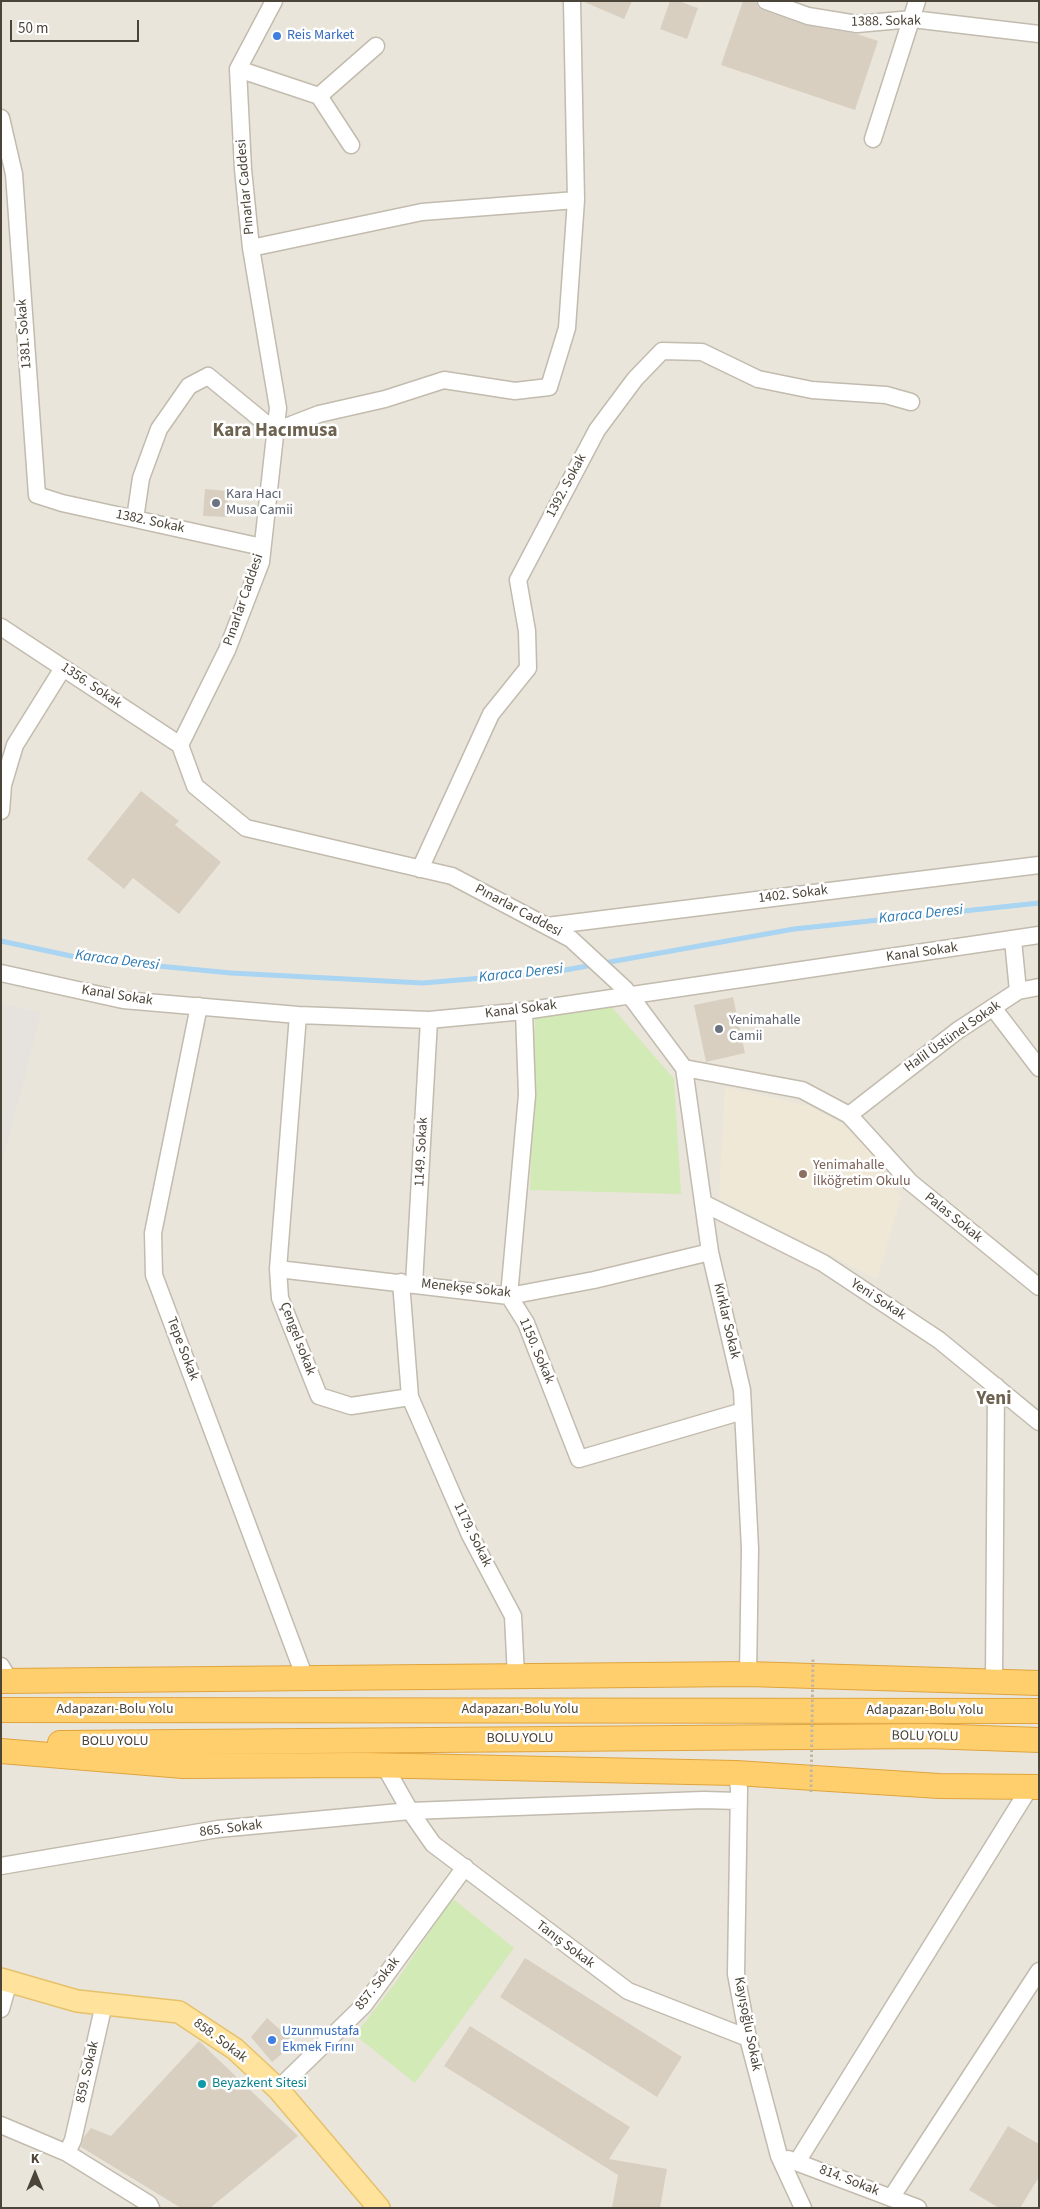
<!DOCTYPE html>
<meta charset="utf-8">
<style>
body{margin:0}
#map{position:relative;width:1040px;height:2209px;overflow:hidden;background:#f6f3ec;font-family:"Source Sans 3",sans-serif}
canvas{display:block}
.frame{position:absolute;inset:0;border:2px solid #4b4439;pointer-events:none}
.north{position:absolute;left:10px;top:2149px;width:50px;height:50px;-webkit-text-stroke:4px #fff;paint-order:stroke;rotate:0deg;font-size:14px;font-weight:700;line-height:20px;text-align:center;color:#4b4439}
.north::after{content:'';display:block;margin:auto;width:18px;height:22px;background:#4b4439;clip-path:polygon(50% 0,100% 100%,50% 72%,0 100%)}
.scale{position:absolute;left:10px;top:20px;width:129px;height:22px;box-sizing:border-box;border:2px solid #4b4439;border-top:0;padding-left:6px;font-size:15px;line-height:18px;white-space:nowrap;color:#4b4439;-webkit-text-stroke:4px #fff;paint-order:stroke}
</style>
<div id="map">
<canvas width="1040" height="2209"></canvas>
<div class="frame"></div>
<div class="north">K</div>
<div class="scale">50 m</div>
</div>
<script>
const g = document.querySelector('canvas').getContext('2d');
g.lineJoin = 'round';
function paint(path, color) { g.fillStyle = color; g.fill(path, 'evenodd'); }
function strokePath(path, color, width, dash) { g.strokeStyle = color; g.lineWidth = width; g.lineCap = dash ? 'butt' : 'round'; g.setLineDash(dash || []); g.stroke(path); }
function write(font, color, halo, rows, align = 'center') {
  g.font = font + ' "Source Sans 3",sans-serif'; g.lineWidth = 5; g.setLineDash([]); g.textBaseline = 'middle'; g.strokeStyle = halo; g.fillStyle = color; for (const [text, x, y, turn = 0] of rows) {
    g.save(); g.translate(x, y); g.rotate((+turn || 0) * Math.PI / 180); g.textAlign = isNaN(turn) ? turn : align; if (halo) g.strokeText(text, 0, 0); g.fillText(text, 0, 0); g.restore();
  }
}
paint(new Path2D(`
 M1,1h1038v2207h-1038z`), '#eae5da');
paint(new Path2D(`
 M1,1004l40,8 -40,157z`), '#e6e2dd');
paint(new Path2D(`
 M725,1087l84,19 32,17 29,28 31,46 -24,82 -158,-81z`), '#efe8d6');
paint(new Path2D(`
 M610,1005l64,74 7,115 -151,-4 5,-172z
 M452,1898l62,50 -99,135 -60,-48 41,-53z`), '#d2eab5');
strokePath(new Path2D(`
 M1,941l84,18 146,14 192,10 131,-11 39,-7
 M604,963l190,-34 245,-26`), '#a9d4f2', 5);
paint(new Path2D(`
 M582,1h50l-8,18z
 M670,1h8l20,7 -11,31 -27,-10z
 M743,1h13l2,6 4,3 43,15 52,9 21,7 -23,69 -134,-45z
 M205,489l24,2 -2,26 -24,-1z
 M141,791l38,30 -4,4 46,37 -42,52 -46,-36 -9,11 -37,-30z
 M733,997l12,56 -39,9 -12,-57z
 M525,1958l157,99 -25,40 -157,-100z
 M267,2018l28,25 -23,19 -21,-25z
 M470,2026l160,101 -21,32 58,10 -7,39h-48l6,-33 -174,-109z
 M199,2041l99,95 -88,72h-29l-100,-61 3,-10 7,-9 20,8z
 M1008,2126l31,18v33l-19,31h-21l-30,-18z`), '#d8cfc1');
const minor = new Path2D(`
 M274,1l-36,68 5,100 8,79 27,160 -17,154 -34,88 -47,95 15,41 51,42 206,48 119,63 54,50 59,79 26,184 32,138 8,159 -2,125
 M766,1l42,15 49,8 55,-5 127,15
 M238,69l81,27
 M1,118l13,56 23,321 25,8 200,44
 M873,139l44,-138
 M351,145l-32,-49 57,-50
 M251,248l171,-36 154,-12
 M135,519l6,-41 18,-49 30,-43 19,-10 67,55 44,-17 66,-15 59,-19 71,11 34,-4 18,-59 9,-128 -4,-199
 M1,627l179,118
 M1,811l2,-26 12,-40 48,-77
 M420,869l71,-155 37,-46 -1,-37 -9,-51 79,-150 38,-51 27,-28 40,1 56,27 54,11 74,5 25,7
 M547,926l492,-61
 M1013,940l5,51
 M1,973l122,27 175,15 131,5 95,-9 515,-76
 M199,1006l-46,227 1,42 151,403
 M994,1009l45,59
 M524,1011l3,84 -18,201 17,27 53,136 164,-48
 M298,1015l-20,254 2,29 39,98 32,10 59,-9 -9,-115
 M684,1068l118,22 47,25 61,67 129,105
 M849,1115l108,-84 61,-40 21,-4
 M703,1203l120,60 116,77 100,82
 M278,1269l231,27 85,-16 116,-28
 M414,1284l15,-264
 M410,1397l60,138 43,81 3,60
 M1,1666l9,15
 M994,1680l2,-294
 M736,1773l3,15 -3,186 12,64 31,118 24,52
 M410,1811l23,33 195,147 120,47
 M410,1811l293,-11 36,1
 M1,1866l217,-37 192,-18 -26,-46
 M1,2009l8,-28
 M278,2089l86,-84 101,-138
 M1,2125l66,28 6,-13 31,-136
 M67,2153l82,51 2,4
 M788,2159l130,49
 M797,2162l233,-375
 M891,2198l148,-227`);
const major = new Path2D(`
 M1,1979l76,22 102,11 56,37 43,40 101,119`);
const highway = new Path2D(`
 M1,1681l747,-7 291,9
 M1,1710l1038,1
 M60,1743l868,-7 111,4
 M1,1751l182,15 181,-1 372,8 203,13 100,1`);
strokePath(minor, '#c2bbae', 19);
strokePath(major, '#e6c16a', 24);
strokePath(highway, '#e0a43c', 26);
strokePath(minor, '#fff', 16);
strokePath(major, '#ffe39c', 21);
strokePath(highway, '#ffcf6e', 24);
strokePath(new Path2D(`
 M811,1792l2,-134`), '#c4b79f', 3, [2.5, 2.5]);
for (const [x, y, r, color] of [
 [277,36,5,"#3f7fe0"],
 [216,503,5,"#6b7280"],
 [719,1029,5,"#6b7280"],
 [803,1174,5,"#8d6e63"],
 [272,2040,5,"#3f7fe0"],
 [202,2084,5,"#0f9aa8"]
]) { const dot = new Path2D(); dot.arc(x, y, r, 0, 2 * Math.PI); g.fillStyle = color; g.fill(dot); strokePath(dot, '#fff', 2); }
write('14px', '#4b4439', '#fff', [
 ["1388. Sokak",886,22,-1],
 ["Pınarlar Caddesi",246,187,-95],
 ["1381. Sokak",25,334,-94],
 ["1392. Sokak",567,486,-62],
 ["1382. Sokak",150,522,12],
 ["Pınarlar Caddesi",244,600,-71],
 ["1356. Sokak",91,686,34],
 ["1402. Sokak",793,895,-7],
 ["Pınarlar Caddesi",518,911,28],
 ["Kanal Sokak",922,953,-8],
 ["Kanal Sokak",117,996,9],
 ["Kanal Sokak",521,1010,-7],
 ["Halil Üstünel Sokak",953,1037,-35],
 ["1149. Sokak",422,1152,-87],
 ["Palas Sokak",953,1218,39],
 ["Menekşe Sokak",466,1289,6],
 ["Yeni Sokak",878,1300,33],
 ["Kırklar Sokak",726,1321,77],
 ["Çengel sokak",297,1339,69],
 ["Tepe Sokak",182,1349,69],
 ["1150. Sokak",536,1351,67],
 ["1179. Sokak",472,1535,64],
 ["Adapazarı-Bolu Yolu",115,1710],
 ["Adapazarı-Bolu Yolu",520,1710],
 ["Adapazarı-Bolu Yolu",925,1711],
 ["BOLU YOLU",925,1737,1],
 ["BOLU YOLU",520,1739],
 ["BOLU YOLU",115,1742],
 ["865. Sokak",231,1829,-7],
 ["Tanış Sokak",565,1945,37],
 ["857. Sokak",378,1984,-52],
 ["Kayışoğlu Sokak",747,2024,79],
 ["858. Sokak",220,2041,37],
 ["859. Sokak",88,2072,-77],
 ["814. Sokak",849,2181,21]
]);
write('14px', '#366cbe', '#fff', [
 ["Reis Market",287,36],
 ["Uzunmustafa",282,2032],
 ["Ekmek Fırını",282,2048]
], 'left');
write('14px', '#5b616d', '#fff', [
 ["Kara Hacı",226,495],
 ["Musa Camii",226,511],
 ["Yenimahalle",729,1021],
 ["Camii",729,1037]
], 'left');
write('14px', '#785e54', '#fff', [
 ["Yenimahalle",813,1166],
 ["İlköğretim Okulu",813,1182]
], 'left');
write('14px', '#0d838f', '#fff', [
 ["Beyazkent Sitesi",212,2084]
], 'left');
write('italic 15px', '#2e7ab2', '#fff', [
 ["Karaca Deresi",921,915,-6],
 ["Karaca Deresi",117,961,7],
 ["Karaca Deresi",521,974,-6]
]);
write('bold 19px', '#6e6250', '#fff', [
 ["Kara Hacımusa",275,432],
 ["Yeni",994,1400]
]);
</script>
